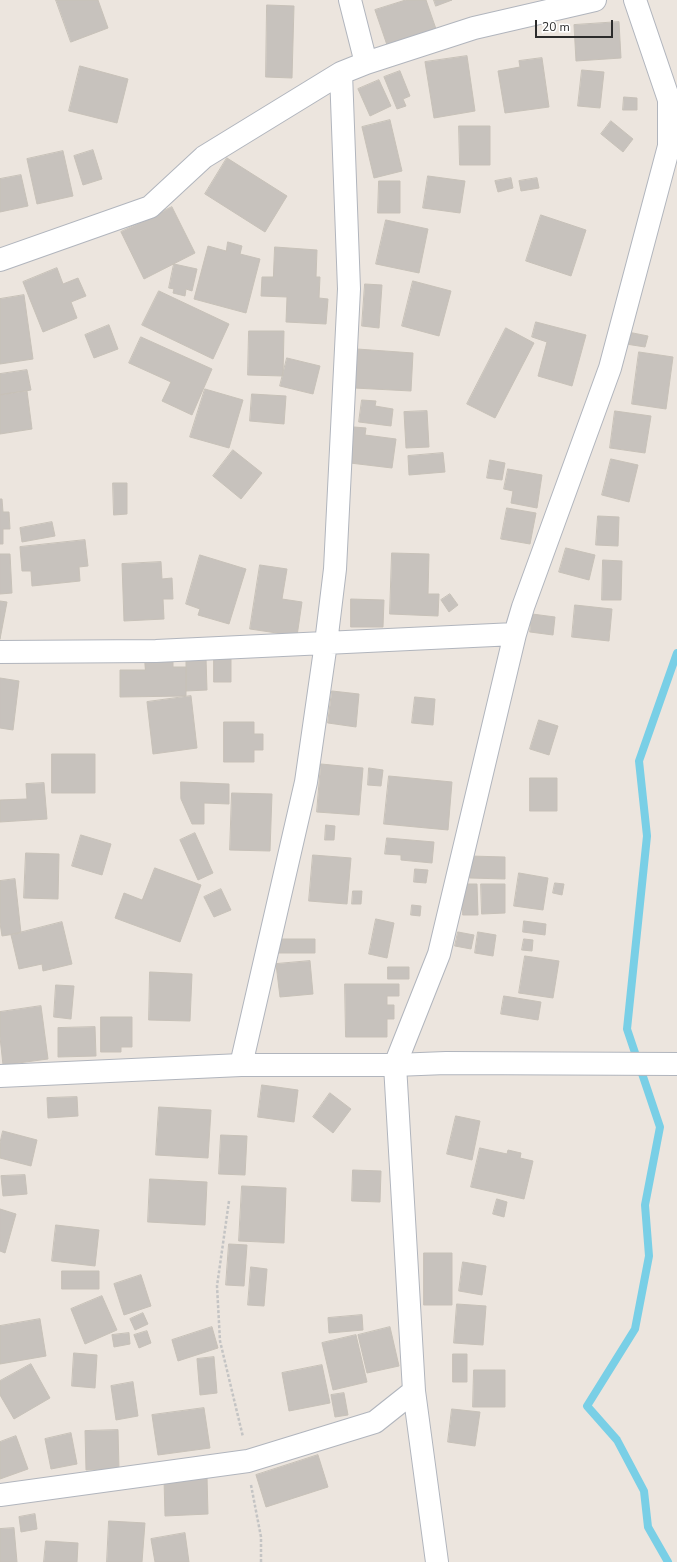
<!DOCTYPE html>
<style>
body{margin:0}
#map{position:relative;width:677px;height:1562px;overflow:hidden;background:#ece5de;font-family:"Nunito Sans",sans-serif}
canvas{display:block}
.scale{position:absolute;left:535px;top:20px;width:78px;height:18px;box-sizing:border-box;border:2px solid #2b2b2b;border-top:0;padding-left:5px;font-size:12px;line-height:14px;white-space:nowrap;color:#2b2b2b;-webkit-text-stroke:3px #fff;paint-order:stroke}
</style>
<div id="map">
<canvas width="677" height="1562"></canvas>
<div class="scale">20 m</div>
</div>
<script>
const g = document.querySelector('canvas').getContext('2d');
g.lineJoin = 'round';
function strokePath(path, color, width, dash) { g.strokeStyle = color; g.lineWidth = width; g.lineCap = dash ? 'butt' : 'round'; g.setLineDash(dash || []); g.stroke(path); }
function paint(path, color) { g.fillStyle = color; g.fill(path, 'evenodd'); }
strokePath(new Path2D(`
 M668,1562l-20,-35 -4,-36 -27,-51 -30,-34 48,-77 14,-73 -4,-51 15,-78 -33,-98 20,-193 -8,-75 38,-108`), '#79cfe6', 8);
const building = new Path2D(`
 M56,0h42l10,28 -37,14z
 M406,0h20l10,29 -49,16 -12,-35z
 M434,0h18l-16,6z
 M267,5l27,1 -2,72 -26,-1z
 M619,22l2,36 -45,3 -2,-36z
 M467,56l8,55 -41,7 -9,-56z
 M542,58l7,49 -44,6 -7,-42 22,-4 -1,-6z
 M80,66l48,13 -11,44 -48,-12z
 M582,70l22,2 -4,36 -22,-2z
 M400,71l10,25 -7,3 3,7 -9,3 -13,-32z
 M379,80l12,26 -21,10 -12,-27z
 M624,97l13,1v12h-14z
 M390,120l12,51 -28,7 -12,-51z
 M611,121l22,18 -10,13 -22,-18z
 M459,126h31v39h-30z
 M93,150l9,29 -19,6 -9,-29z
 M63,151l10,45 -36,8 -10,-45z
 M227,158l60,38 -22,36 -60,-38z
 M21,175l7,31 -28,6v-33z
 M428,176l37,5 -5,32 -37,-5z
 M511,178l2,10 -15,4 -3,-11z
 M537,178l2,10 -18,3 -2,-10z
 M379,181h21v32h-22z
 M172,207l23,46 -51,26 -23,-47z
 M541,215l45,15 -15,46 -45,-15z
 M386,220l42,9 -9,44 -43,-9z
 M228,242l14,4 -2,8 20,5 -14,54 -52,-14 14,-53 18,5z
 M275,247l42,3 -1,27h4l-1,21 9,1 -2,25 -40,-2 1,-25 -26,-1 1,-19h11z
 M174,264l23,5 -5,22 -6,-2 -1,7 -12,-3 1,-4 -5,-1z
 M57,268l6,16 15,-6 8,18 -15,6 6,16 -34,14 -20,-50z
 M413,281l38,10 -12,45 -37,-10z
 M365,284l17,1 -3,43 -17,-2z
 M159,291l70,33 -16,35 -71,-34z
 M24,295l9,64 -33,5v-65z
 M536,322l50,13 -14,51 -34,-10 9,-34 -15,-5z
 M109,325l9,24 -24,9 -9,-23z
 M506,328l28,15 -39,75 -28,-14z
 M249,331h35l-1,45 -35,-1z
 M628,332l20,4 -3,11 -19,-3z
 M141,337l71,32 -20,46 -30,-14 9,-19 -42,-19z
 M357,349l56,4 -2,38 -57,-3z
 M639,352l34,5 -7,52 -34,-5z
 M287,358l33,8 -7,28 -33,-8z
 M27,370l4,20 -31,5v-21z
 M205,389l38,11 -14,48 -39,-11z
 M27,391l5,38 -32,5v-39z
 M252,394l34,2 -2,28 -34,-3z
 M362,400l14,1 -1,5 18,3 -2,17 -32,-4z
 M427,411l2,36 -23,1 -2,-36z
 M615,411l36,5 -6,37 -35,-5z
 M354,427l12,1 -1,7 31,4 -4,29 -42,-5z
 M233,450l29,23 -21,26 -28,-23z
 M443,453l2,19 -36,3 -1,-19z
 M611,459l27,6 -9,37 -27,-7z
 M490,460l15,3 -3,17 -15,-2z
 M508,469l34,6 -5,33 -26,-5 2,-12 -9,-2z
 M113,483h14v31l-13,1z
 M0,499h2l1,13h6l1,17h-7v15h-3z
 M507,508l29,5 -6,31 -29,-5z
 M598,516l21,1 -1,29 -22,-1z
 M52,522l3,14 -33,6 -2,-14z
 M85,540l3,26 -9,1 1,14 -48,5 -1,-15h-9l-2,-24z
 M566,548l29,7 -6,25 -30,-8z
 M392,553l37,1 -1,40h11l-1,22 -48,-2z
 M0,554h10l2,39 -12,1z
 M200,555l46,14 -17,55 -31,-9 2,-6 -14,-5z
 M603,560l19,1 -1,39h-19z
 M161,562l1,17 10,-1 1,21h-10l1,20 -40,2 -2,-57z
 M260,565l27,4 -5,30 20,3 -5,34 -47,-7z
 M450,594l8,11 -9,7 -8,-12z
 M351,599l33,1 -1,27h-32z
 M0,601l7,1 -7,37z
 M575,605l37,4 -3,32 -37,-4z
 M532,614l23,3 -2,18 -23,-3z
 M214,655h17v27h-17z
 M206,658l1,32 -21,1v-32z
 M145,660h28v7h13v29l-66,1v-27h25z
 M0,678l19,3 -6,49 -13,-2z
 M332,691l27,3 -3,33 -28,-4z
 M191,696l6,52 -44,6 -6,-52z
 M415,697l20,2 -2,26 -21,-2z
 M539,720l19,6 -9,29 -19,-6z
 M224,722h30v12h9v16h-9v12h-30z
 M52,754h43v39h-43z
 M321,764l42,4 -4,47 -42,-3z
 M369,768l14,2 -2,16 -13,-1z
 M389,776l63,6 -4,48 -64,-6z
 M530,778h27v33h-27z
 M181,782l48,2v20l-25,-1v21h-12l-11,-25z
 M44,783l3,36 -47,3v-22l27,-1 -1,-15z
 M232,793l40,1 -2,57 -40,-1z
 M326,825l9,1 -1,14h-9z
 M195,833l18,40 -15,7 -18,-40z
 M81,835l30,9 -9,31 -30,-9z
 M387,838l47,4 -2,21 -31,-3v-5l-16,-1z
 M26,853l33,1 -1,45 -34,-1z
 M313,855l38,3 -4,46 -38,-3z
 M470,856l35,1v22l-35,-1z
 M155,868l46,17 -21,57 -65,-24 9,-25 18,7z
 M415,869l13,1 -2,13 -12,-1z
 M519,873l29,5 -5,32 -29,-4z
 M15,879l6,54 -19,3 -2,-13v-42z
 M555,883l9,1 -2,11 -9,-2z
 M463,884h14l1,31h-15z
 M481,884h24v29l-23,1z
 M221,889l10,21 -17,7 -10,-20z
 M353,891h9l-1,13h-9z
 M412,905l9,1 -1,10 -9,-1z
 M376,919l18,4 -7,35 -18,-4z
 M524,921l22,3 -1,11 -22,-3z
 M62,922l10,42 -29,7 -1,-7 -23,5 -8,-34z
 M458,932l16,3 -3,14 -16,-3z
 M478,932l18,3 -3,21 -18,-3z
 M278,939h37v14h-38z
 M524,939l9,1 -1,11 -10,-1z
 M525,956l34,5 -6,37 -34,-5z
 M310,961l3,33 -33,3 -4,-33z
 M388,967h21v12h-21z
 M150,972l42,2 -2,47 -41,-1z
 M345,984h54v12h-12v9h7v14h-7v18h-41z
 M56,985l18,1 -3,33 -17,-2z
 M504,996l37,6 -3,18 -37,-6z
 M41,1006l7,53 -45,6 -3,-28v-25z
 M101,1017h31v30h-11v5h-20z
 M95,1027l1,29 -38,1v-29z
 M262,1085l36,5 -4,32 -36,-5z
 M330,1093l21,16 -18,24 -20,-16z
 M77,1097l1,19 -30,2 -1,-20z
 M159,1107l52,3 -3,48 -52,-3z
 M456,1116l24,5 -8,39 -25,-6z
 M3,1131l34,9 -6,26 -31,-8v-15z
 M221,1135l26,1 -2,39 -26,-1z
 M480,1148l27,6 1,-4 13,3 -1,5 13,3 -9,38 -53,-12z
 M353,1170l28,1 -1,31 -28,-1z
 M25,1175l2,19 -24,2 -2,-20z
 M150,1179l57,3 -2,43 -57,-3z
 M242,1186l44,2 -2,55 -45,-2z
 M497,1199l10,3 -3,15 -11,-3z
 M0,1209l16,5 -11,39 -5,-2z
 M56,1225l43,5 -4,36 -43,-5z
 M229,1244l18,1 -3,41 -18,-1z
 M424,1253h28v52h-28z
 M463,1262l23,4 -4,29 -23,-4z
 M251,1267l16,2 -3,37 -16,-1z
 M62,1271h37v18h-37z
 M141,1275l10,31 -27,9 -10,-31z
 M102,1296l15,34 -32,14 -14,-35z
 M457,1304l29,2 -3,39 -29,-2z
 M143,1313l5,11 -13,6 -5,-11z
 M362,1315l1,15 -34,3 -1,-15z
 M40,1319l6,37 -46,8v-38z
 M212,1327l6,21 -40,13 -6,-21z
 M390,1327l9,39 -32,7 -9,-38z
 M147,1331l4,12 -12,5 -5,-13z
 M129,1333l1,11 -16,3 -2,-12z
 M356,1335l11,47 -34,8 -11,-47z
 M74,1353l23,2 -2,33 -23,-2z
 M453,1354h14v28h-14z
 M214,1357l3,36 -17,2 -3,-36z
 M31,1364l19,34 -36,21 -14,-24v-14z
 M322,1365l8,38 -41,8 -7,-38z
 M474,1370h31v37h-32z
 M133,1382l5,34 -22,4 -5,-34z
 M344,1393l4,22 -13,2 -4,-22z
 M204,1408l6,40 -52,7 -6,-40z
 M452,1409l28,3 -5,34 -27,-4z
 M118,1430l1,39 -33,1 -1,-39z
 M71,1433l6,31 -26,5 -6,-30z
 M16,1436l12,33 -28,10v-37z
 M318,1455l10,32 -62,20 -10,-32z
 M207,1477l1,37 -43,2 -1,-37z
 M35,1514l2,15 -16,3 -2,-15z
 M109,1521l36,2 -3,39h-35z
 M14,1528l3,34h-17v-33z
 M185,1533l4,29h-34l-4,-23z
 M46,1541l32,2 -1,19h-33z`);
paint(building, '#c7c2bd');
strokePath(building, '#c7c1b8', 1);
const minor = new Path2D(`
 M350,0l16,63
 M0,260l150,-53 54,-50 137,-84 25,-10 108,-35 121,-28
 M0,652l156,-1 359,-17
 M241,1065l65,-283 20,-139 9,-74 14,-280 -8,-216
 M414,1391l23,171
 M0,1495l248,-34 127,-39 39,-31 -19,-326 44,-111 76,-320 8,-27 87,-239 59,-222v-46l-34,-100`);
const tertiary = new Path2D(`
 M0,1076l241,-11h154l51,-2 231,1`);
strokePath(minor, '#b1b5bd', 24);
strokePath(tertiary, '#b1b5bd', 24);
strokePath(new Path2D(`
 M229,1201l-12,85 3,55 23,96
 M251,1485l10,52v25`), '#c4c4c4', 2.5, [3, 2]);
strokePath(minor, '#fff', 22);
strokePath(tertiary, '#fff', 22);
</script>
